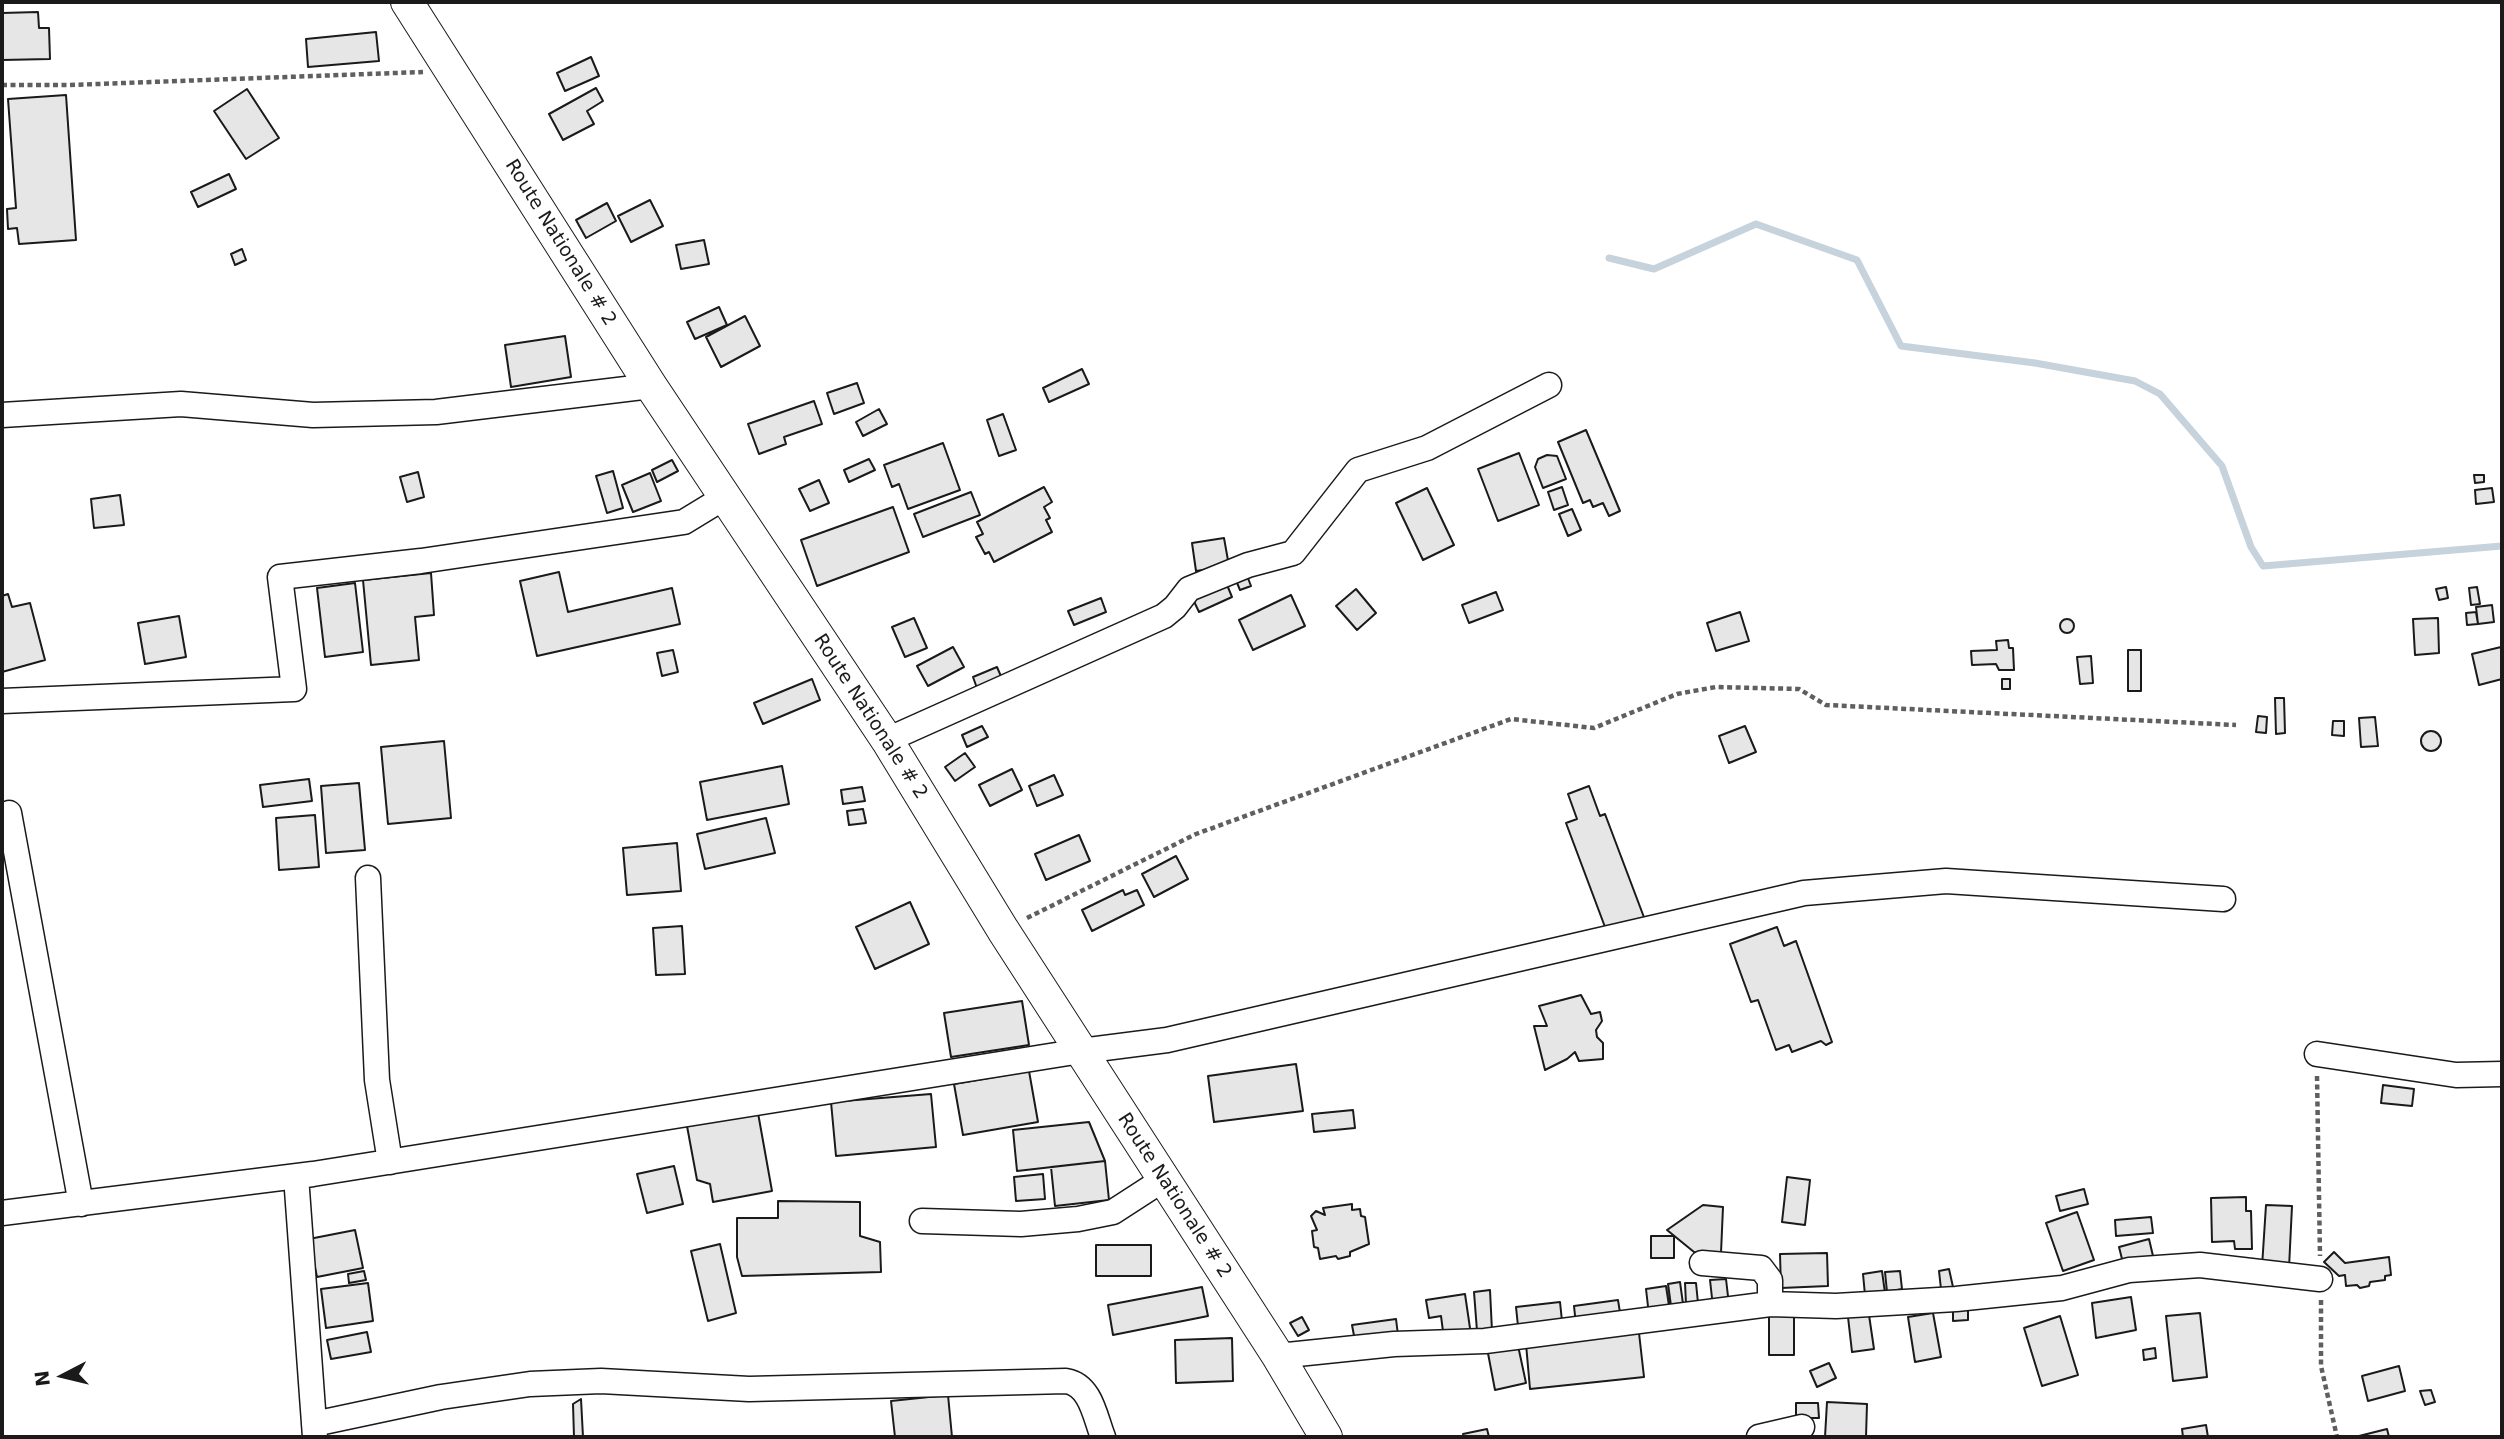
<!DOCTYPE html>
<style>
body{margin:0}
#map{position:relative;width:2504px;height:1439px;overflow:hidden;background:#fff;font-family:"DejaVu Sans",sans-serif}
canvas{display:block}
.frame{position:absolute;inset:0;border:4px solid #1a1a1a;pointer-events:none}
.north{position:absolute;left:28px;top:1341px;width:70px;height:70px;-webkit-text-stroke:5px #fff;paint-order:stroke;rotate:263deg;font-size:19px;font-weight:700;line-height:28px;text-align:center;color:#1a1a1a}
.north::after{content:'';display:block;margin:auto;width:24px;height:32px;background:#1a1a1a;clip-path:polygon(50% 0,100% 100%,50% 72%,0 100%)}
</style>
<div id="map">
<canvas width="2504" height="1439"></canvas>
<div class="frame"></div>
<div class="north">N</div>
</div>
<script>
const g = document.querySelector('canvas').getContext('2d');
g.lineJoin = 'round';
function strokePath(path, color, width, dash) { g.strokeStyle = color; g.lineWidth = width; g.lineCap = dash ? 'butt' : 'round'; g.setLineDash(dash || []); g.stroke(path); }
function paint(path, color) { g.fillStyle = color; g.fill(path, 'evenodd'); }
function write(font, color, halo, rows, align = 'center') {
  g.font = font + ' "DejaVu Sans",sans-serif'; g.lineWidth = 5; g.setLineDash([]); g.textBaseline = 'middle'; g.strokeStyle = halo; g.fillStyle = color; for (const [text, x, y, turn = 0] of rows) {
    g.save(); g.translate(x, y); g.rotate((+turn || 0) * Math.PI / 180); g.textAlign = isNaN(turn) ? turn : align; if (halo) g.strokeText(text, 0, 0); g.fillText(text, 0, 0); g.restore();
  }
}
strokePath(new Path2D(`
 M1609,258l45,11 102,-45 101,36 44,86 134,17 100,18 25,13 62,72 29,81 12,19 239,-20`), '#c6d2dc', 7);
const building = new Path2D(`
 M38,12l1,16h10l1,31 -48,1v-47z
 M376,32l3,29 -71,6 -2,-28z
 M591,57l8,19 -34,15 -8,-18z
 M596,88l7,13 -16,10 7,13 -31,16 -14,-26z
 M247,89l32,49 -33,21 -32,-48z
 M66,95l10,145 -57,4 -2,-16 -9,1 -1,-20 9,-1 -8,-109z
 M229,174l7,15 -38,18 -7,-15z
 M650,200l13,26 -32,16 -13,-26z
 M607,203l9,18 -30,17 -10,-18z
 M704,240l5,24 -28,5 -5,-24z
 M242,249l4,11 -11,5 -4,-11z
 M719,307l8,18 -32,14 -8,-17z
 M745,316l15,30 -39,21 -15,-30z
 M565,336l6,41 -60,10 -6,-42z
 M1082,369l7,15 -40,18 -6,-14z
 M857,383l7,20 -30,11 -7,-21z
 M814,401l8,23 -38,13 2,7 -27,10 -11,-30z
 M879,409l8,15 -24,12 -7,-14z
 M1003,414l13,36 -17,6 -12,-36z
 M1586,430l34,81 -11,5 -6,-13 -10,4 -3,-7 -7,3 -25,-61z
 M943,443l17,47 -52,19 -9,-25 -7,3 -8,-22z
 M1519,453l20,52 -41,16 -20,-52z
 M1547,455l10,1 9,23 -23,9 -8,-21 3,-8z
 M869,459l6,11 -26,12 -5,-12z
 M672,460l6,11 -21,11 -5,-12z
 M613,471l10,37 -16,5 -11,-37z
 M418,472l6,25 -17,5 -7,-25z
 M650,473l11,28 -28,11 -11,-27z
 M2474,475h10v7l-9,1z
 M819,480l10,23 -19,8 -11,-22z
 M1044,487l8,15 -8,5 6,11 -4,2 6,12 -58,30 -5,-10 -4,2 -9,-17 7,-3 -6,-12z
 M1562,487l6,18 -14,5 -6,-18z
 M1427,488l27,57 -31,15 -27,-57z
 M2492,488l2,14 -18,2 -1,-14z
 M971,492l9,23 -57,22 -9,-23z
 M120,495l4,30 -30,3 -3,-29z
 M893,507l16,45 -92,34 -16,-46z
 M1572,509l9,21 -13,6 -9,-22z
 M1224,538l5,28 -33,5 -4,-28z
 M559,572l9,40 104,-24 8,36 -143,32 -17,-75z
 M431,573l3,42 -19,2 4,43 -48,5 -8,-85z
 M1246,573l5,13 -11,4 -5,-12z
 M1225,580l7,17 -33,15 -8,-17z
 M355,583l8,69 -38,5 -8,-69z
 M2446,587l2,11 -9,2 -3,-11z
 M2477,587l3,17 -9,1 -2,-17z
 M1356,589l20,24 -19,17 -21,-24z
 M1496,592l7,18 -34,13 -7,-18z
 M8,594l4,13 18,-4 15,57 -43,12v-76z
 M1291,595l14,31 -52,24 -14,-30z
 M1101,598l5,14 -32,13 -6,-14z
 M2492,605l2,17 -16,2 -2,-17z
 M1740,612l9,29 -33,10 -9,-28z
 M2476,612l2,12 -11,1 -1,-12z
 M179,616l7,41 -41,7 -7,-41z
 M914,618l13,30 -22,9 -13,-30z
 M2438,618l1,35 -24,2 -2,-36z
 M2060 626a7 7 0 1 1 14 0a7 7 0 1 1-14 0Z
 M2008,640l1,8h4l1,22h-15l-3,-6 -24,1 -1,-14 26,-1 -1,-9z
 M953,647l11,20 -36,19 -11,-20z
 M2501,647l1,32 -23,6 -7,-31z
 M673,650l5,22 -16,4 -5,-23z
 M2128,650h13v41h-13z
 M2091,656l2,27 -13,1 -3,-27z
 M997,667l6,14 -25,10 -5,-14z
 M812,679l8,21 -57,24 -9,-21z
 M2002,679h8v10h-8z
 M2275,698h9l1,35 -9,1z
 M2258,716l9,1 -1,16 -10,-1z
 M2375,717l3,29 -17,1 -2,-29z
 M2333,721h11v15l-12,-1z
 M982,726l6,11 -21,10 -5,-12z
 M1745,726l11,26 -27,11 -10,-27z
 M2421 741a10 10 0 1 1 20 0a10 10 0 1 1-20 0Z
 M444,741l7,77 -63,6 -7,-77z
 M965,753l10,14 -20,14 -10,-14z
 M782,766l7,38 -82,16 -7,-38z
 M1012,769l10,21 -32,16 -11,-21z
 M1054,775l9,20 -26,11 -8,-20z
 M309,779l3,22 -49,6 -3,-22z
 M359,783l6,67 -39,3 -5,-67z
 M1589,786l11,30 5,-2 40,106 -37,15 -42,-112 11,-4 -9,-25z
 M862,787l3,14 -22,3 -2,-14z
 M863,809l3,14 -17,2 -2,-14z
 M315,815l4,52 -40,3 -3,-52z
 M766,818l9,35 -70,16 -8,-35z
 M1079,835l11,26 -44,19 -11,-26z
 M677,843l4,48 -54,4 -4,-47z
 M1176,856l12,23 -34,18 -12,-23z
 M1123,890l2,5 12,-5 7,15 -52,26 -10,-21z
 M910,902l19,42 -54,25 -19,-42z
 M682,926l3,48 -29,1 -3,-47z
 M1777,927l7,19 12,-5 36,101 -6,3 -5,-4 -29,11 -3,-7 -13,5 -18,-50 -7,2 -21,-58z
 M1581,995l10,19 9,-2 2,9 -6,9 1,7 6,6v16l-24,2 -4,-9 -8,7 -22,11 -11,-44h13l-8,-20z
 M1022,1001l7,44 -78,12 -7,-44z
 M1296,1064l7,47 -89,11 -6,-46z
 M1029,1071l9,51 -75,13 -9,-51z
 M2383,1085l31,4 -2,17 -31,-3z
 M931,1094l5,53 -100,9 -5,-54z
 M1353,1110l2,18 -41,4 -2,-18z
 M758,1113l14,78 -59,11 -3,-18 -13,-4 -10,-54z
 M1089,1122l16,39 -88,10 -4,-41z
 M1105,1161l4,39 -54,6 -4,-39z
 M674,1166l9,38 -36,9 -10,-39z
 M1043,1174l2,25 -29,2 -2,-24z
 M1787,1177l23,3 -5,45 -23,-3z
 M2084,1189l4,15 -28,7 -4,-15z
 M2246,1197v14h5l1,38h-17l-1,-8 -22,1 -1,-44z
 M778,1201l82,1v34l20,6 1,30 -139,4 -5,-19v-39h41z
 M1352,1204v6l8,-1 1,7 4,1 4,27 -19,8v4l-12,3 -2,-3 -16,3 -2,-11 -4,-1 -2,-16 5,-1 -6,-14 5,-5 9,4 -2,-7z
 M1703,1205l20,2 -2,46 -27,-1 -27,-22z
 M2266,1205l26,1 -3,62 -27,-1z
 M2077,1212l17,48 -31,11 -17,-48z
 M2151,1217l2,16 -37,3 -1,-16z
 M355,1230l8,38 -46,9 -8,-38z
 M1651,1236h23v22h-23z
 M2149,1239l4,17 -30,7 -4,-16z
 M720,1244l16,69 -28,8 -17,-70z
 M1096,1245h55v31h-55z
 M2334,1252l11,11 44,-6 2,18 -6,1v4l-15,2 -1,4 -9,2 -3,-3 -11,1 -1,-11 -6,1 -15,-14z
 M1827,1253l1,33 -47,2 -1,-34z
 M1949,1269l4,18 -12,2 -2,-18z
 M364,1271l2,9 -17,3 -1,-9z
 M1882,1271l3,22 -20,2 -2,-21z
 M1900,1271l2,18 -15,3 -2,-20z
 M1726,1279l3,26 -16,2 -3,-27z
 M1680,1282l4,29 -12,2 -4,-29z
 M368,1283l5,38 -47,7 -5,-39z
 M1685,1283h11l2,20 -12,1z
 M1666,1286l4,26 -21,3 -3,-26z
 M1202,1287l6,29 -95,19 -5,-30z
 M1490,1290l2,41h-15l-3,-39z
 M1465,1294l6,41 -27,4 -3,-23 -12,2 -3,-18z
 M2131,1297l5,33 -40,8 -4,-35z
 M1618,1300l3,19 -45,6 -2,-19z
 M1560,1302l2,19 -44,5 -2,-19z
 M1968,1306v14l-15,1v-14z
 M1933,1313l8,44 -26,5 -7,-45z
 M2200,1313l7,64 -34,4 -7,-65z
 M1769,1315h25v40h-25z
 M1869,1315l5,34 -22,3 -4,-35z
 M2060,1316l18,59 -36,11 -18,-58z
 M1302,1317l7,13 -11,6 -8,-13z
 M1396,1319l2,16 -43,6 -3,-16z
 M367,1332l4,20 -40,7 -4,-19z
 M1639,1333l5,44 -114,12 -4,-45z
 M1232,1338l1,43 -57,2 -1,-43z
 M1517,1341l9,42 -31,7 -8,-42z
 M2155,1348l1,10 -12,2 -1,-10z
 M1829,1363l7,15 -19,9 -7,-16z
 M2399,1366l6,25 -37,10 -6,-25z
 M2431,1390l4,12 -10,3 -5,-14z
 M948,1395l4,42h-57l-4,-36z
 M581,1399l2,38h-9l-1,-33z
 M1827,1402l40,2 -1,33h-41z
 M1796,1403h22l1,15h-23z
 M2206,1425l2,12h-25l-1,-8z
 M1487,1429l2,8h-25l-1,-3z
 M2387,1429l2,8h-30v-1z`);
paint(building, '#e6e6e6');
strokePath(building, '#1a1a1a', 2);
const minor = new Path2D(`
 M2,415l179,-11 132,11 123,-3 215,-26
 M2,701l292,-12 -14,-112 141,-16 263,-39 41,-25
 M887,740l277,-124 11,-9 14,-18 59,-24 45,-12 65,-83 69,-22 122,-63
 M9,813l72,391
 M368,878l9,202 13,82
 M2317,1054l139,21 46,-1
 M296,1176l19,261
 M2,1213l311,-39 768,-123 86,-11 637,-147 142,-12 277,18
 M922,1221l99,3 57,-5 35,-7 51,-33
 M1702,1263l59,5 9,12v24
 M1278,1356l116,-12 91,-3 285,-37 66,2 120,-7 106,-11 67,-18 71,-5 120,14
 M314,1424l127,-27 89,-13 71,-3 148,8 317,-8c25,4 29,36 37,56
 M1759,1437l43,-10`);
const major = new Path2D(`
 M407,2l244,384 236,354 116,190 275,426 48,81`);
strokePath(minor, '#1a1a1a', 27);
strokePath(major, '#1a1a1a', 34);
strokePath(new Path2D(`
 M2,85h68l353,-13
 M1027,918l169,-84 315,-115 83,9 83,-34 39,-7 83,2 27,16 410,20
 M2317,1076l3,180
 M2321,1300v66l16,71`), '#5f5f5f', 4.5, [5, 3.5]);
strokePath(minor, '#fff', 24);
strokePath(major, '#fff', 32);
write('19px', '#1a1a1a', '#fff', [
 ["Route Nationale # 2",560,243,58],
 ["Route Nationale # 2",870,717,57],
 ["Route Nationale # 2",1174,1196,57]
]);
</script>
